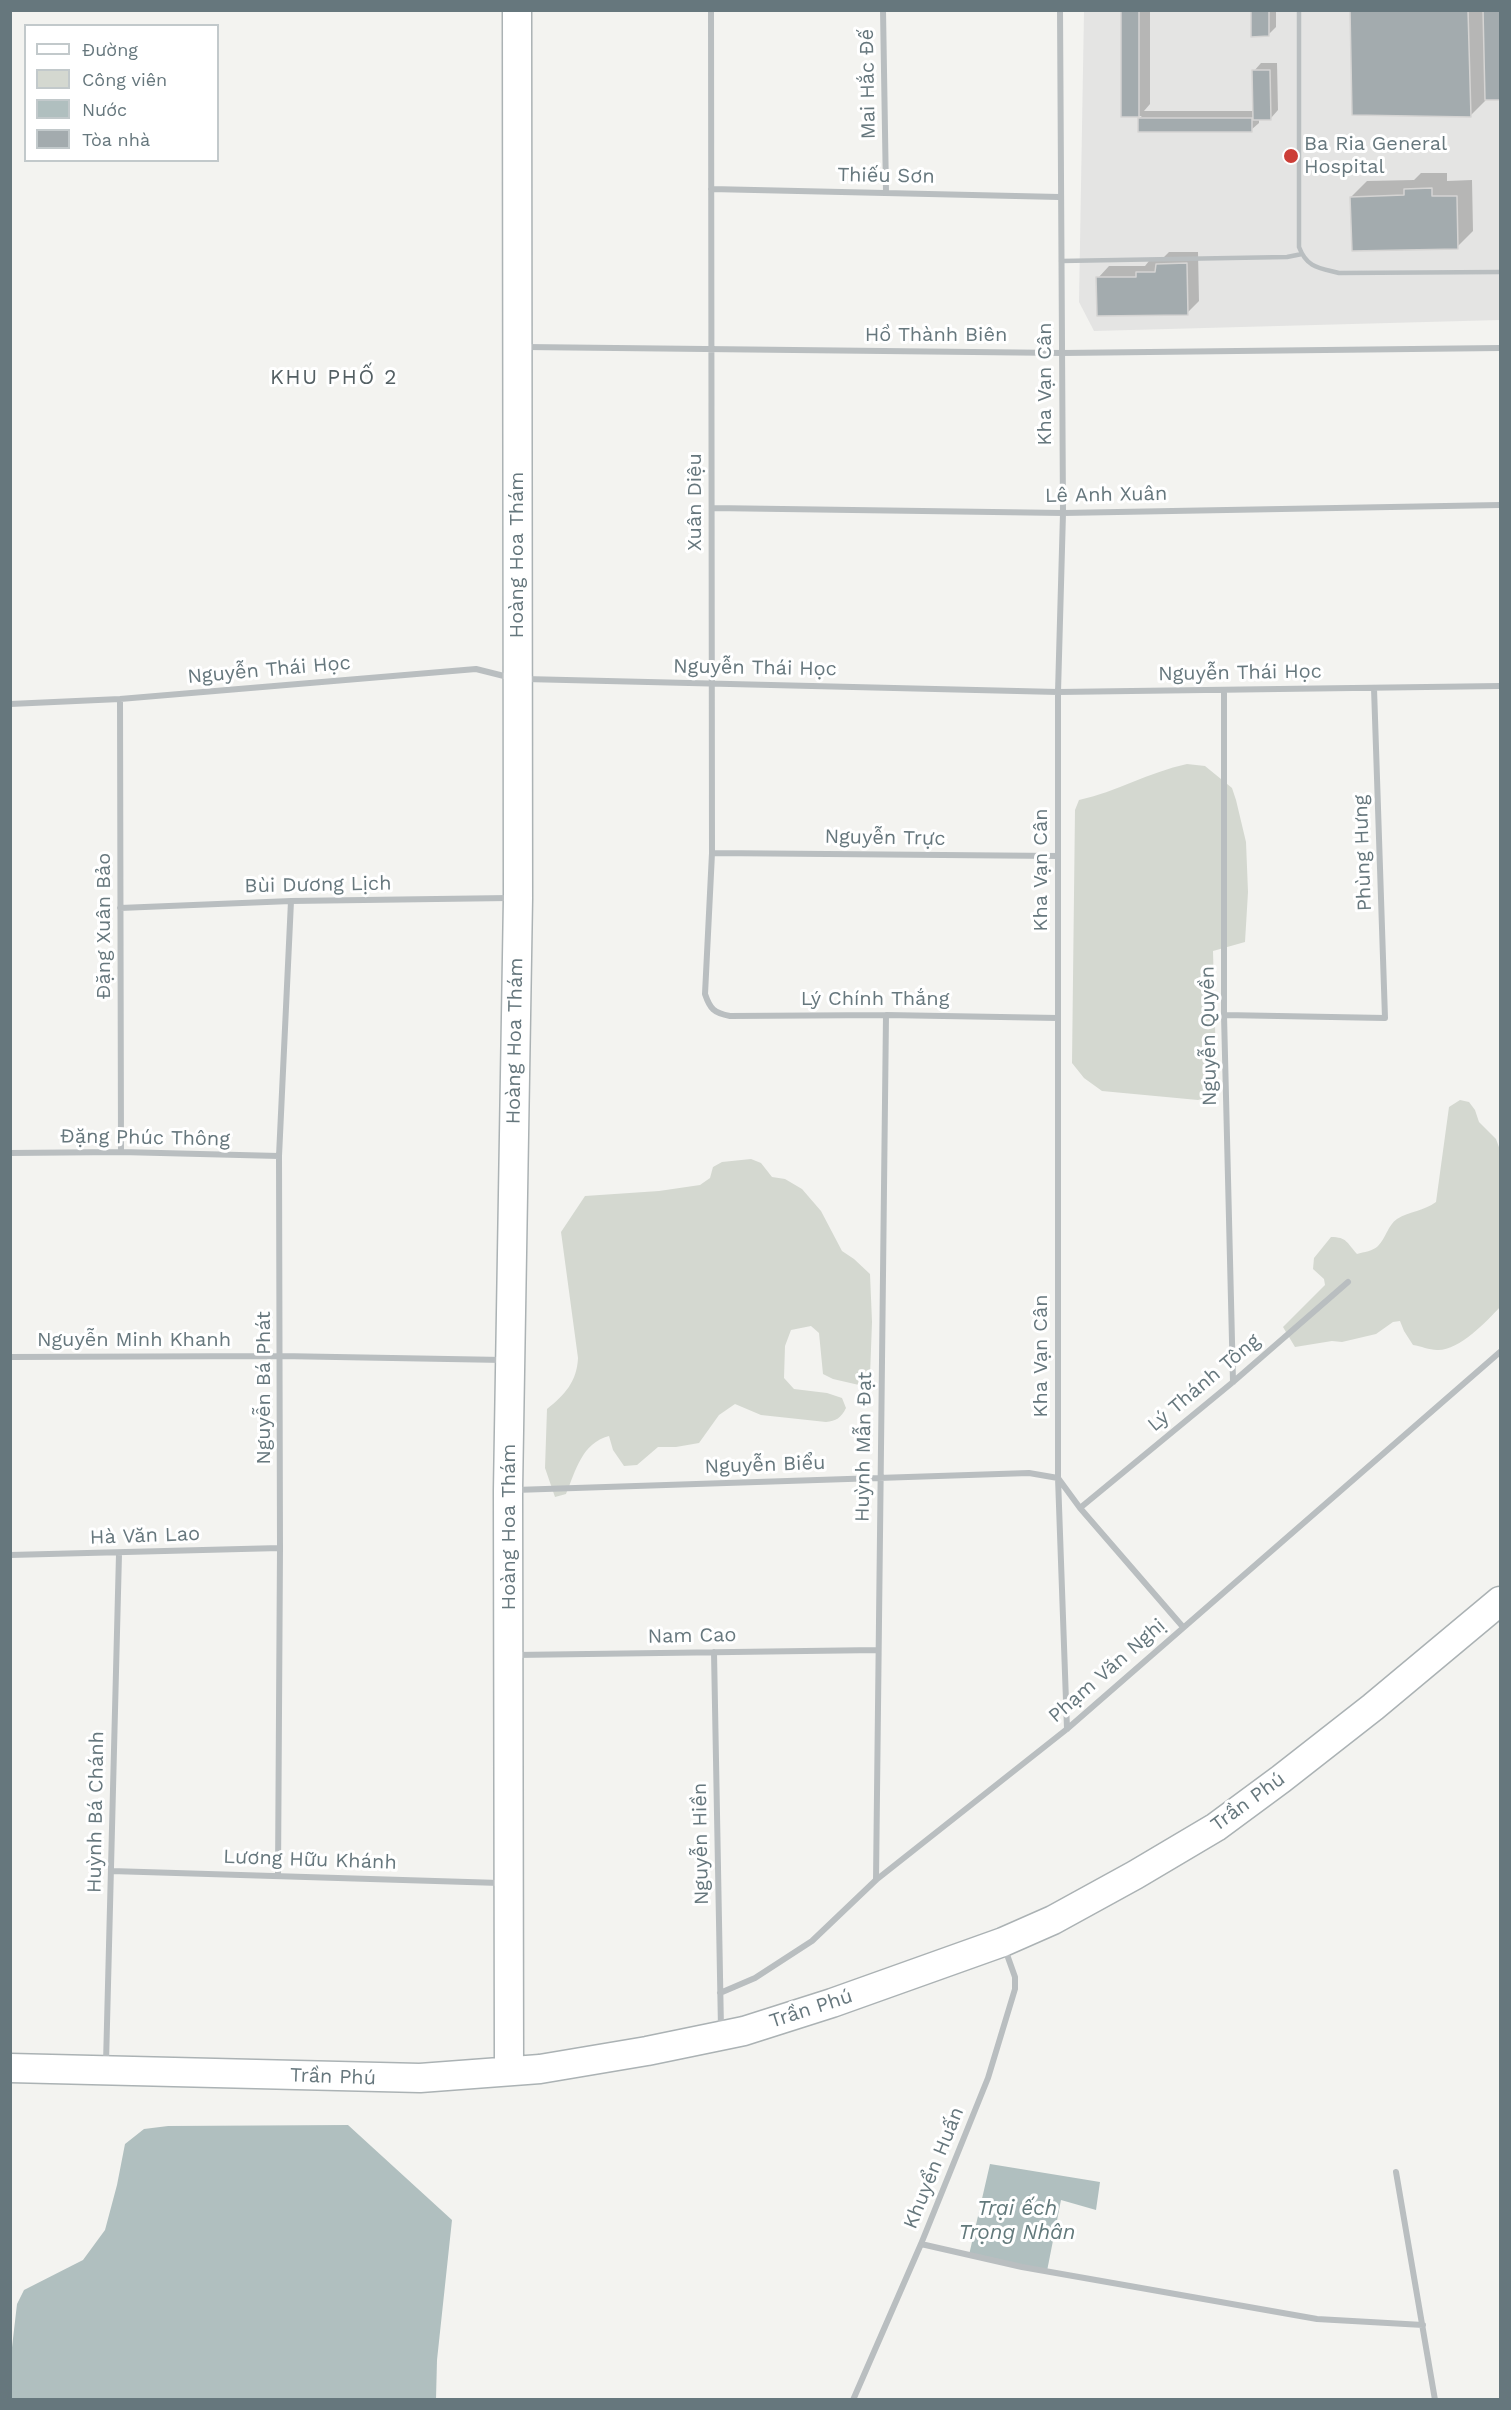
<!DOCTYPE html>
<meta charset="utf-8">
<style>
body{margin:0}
#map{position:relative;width:1511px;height:2410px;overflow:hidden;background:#f3f3f0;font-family:"Work Sans",sans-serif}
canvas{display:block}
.frame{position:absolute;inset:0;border:12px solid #66777d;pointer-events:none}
.legend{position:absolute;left:24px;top:24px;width:195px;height:138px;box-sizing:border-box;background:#fff;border:2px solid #c2c9cb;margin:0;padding:8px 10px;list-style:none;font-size:18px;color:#66777d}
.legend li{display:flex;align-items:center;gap:12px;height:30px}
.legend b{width:30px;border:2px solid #c2c9cb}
</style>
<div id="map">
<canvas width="1511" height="2410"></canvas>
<div class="frame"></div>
<ul class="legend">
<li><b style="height:8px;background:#fff"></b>Đường</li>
<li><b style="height:16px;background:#d4d8d0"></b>Công viên</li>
<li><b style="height:16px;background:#b0bfbf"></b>Nước</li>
<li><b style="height:16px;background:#a3abae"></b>Tòa nhà</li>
</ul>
</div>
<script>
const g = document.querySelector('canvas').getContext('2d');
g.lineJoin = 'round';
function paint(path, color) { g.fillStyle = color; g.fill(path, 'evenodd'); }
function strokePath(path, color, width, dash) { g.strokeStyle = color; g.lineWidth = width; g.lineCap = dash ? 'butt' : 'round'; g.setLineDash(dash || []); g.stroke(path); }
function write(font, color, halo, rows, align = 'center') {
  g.font = font + ' "Work Sans",sans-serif'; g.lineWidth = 6; g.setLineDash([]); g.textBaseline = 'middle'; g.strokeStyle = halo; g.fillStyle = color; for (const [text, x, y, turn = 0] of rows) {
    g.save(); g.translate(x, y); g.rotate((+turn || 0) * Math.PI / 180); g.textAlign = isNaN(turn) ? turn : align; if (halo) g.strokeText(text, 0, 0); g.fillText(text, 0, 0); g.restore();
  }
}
paint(new Path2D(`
 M1084,11h416v309l-406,11 -15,-29z`), '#e4e4e3');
paint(new Path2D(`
 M1187,764l18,2 27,22 4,12 10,42 2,50 -3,50 -32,9 3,112 4,19 -8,14 -14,4 -96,-9 -18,-13 -12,-15 3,-253 4,-10c37,-8 70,-28 108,-36z
 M1460,1100l9,2 6,8 4,12 17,17 4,11v157c-14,15 -41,44 -63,43 -8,0 -16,-4 -24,-5l-9,-14 -4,-10 -7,1 -17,12 -34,8 -10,-1 -37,6 -12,-20 42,-42 -1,-6 -11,-10 1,-11 17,-21c16,0 16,6 26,17 7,-2 16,-3 21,-8 8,-8 10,-21 19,-27 13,-8 27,-8 39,-17l13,-95z
 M751,1159l10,4 11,14 13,2 17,10 19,22 21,40 12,8 16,15 2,48 -2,54 -11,9 -26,-6 -10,-5 -4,-41 -8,-7 -20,4 -6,16 -1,32 10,11 33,4 15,5 4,10c-5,10 -10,13 -20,14l-65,-7 -26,-11 -16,11 -20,28 -23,4h-18l-21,18 -13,1 -11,-16 -4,-14c-27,7 -33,34 -43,58l-11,3 -10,-29 2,-59c18,-14 30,-28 31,-51l-17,-126 24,-36 74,-5 41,-6 10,-7 3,-11 9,-5z`), '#d4d8d0');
paint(new Path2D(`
 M348,2125l104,95 -15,140 -1,39h-425v-43l6,-52 7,-14 59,-30 22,-30 12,-45 8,-41 19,-15 24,-3z
 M990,2164l110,18 -4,28 -35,-10 -14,71 -78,-16z`), '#b0bfbf');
paint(new Path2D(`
 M1123,10h27v94l-6,7h110v-40l7,-8h16l1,47 -7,8h-12v5l-8,7 -112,-12 3,-2h-19z
 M1252,10h24v17l-8,8z
 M1351,10h149v89h-13l-17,17z
 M1421,173h26v8l25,-1 1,51 -16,16 -106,-50 16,-16 47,-1z
 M1169,252h29l1,49 -12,12 -89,-35 11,-12h36l4,-5h11z`), '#0003');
const building = new Path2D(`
 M1121,10h18v107h-18z
 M1251,10h18v26l-18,1z
 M1350,10h118l3,107 -119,-2z
 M1483,10h17v90h-15z
 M1252,70h18l1,50h-18z
 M1138,118h114v14h-114z
 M1432,188v8h25l1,53 -106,2 -2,-54 54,-2v-6z
 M1187,263l1,52 -91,1 -1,-39h40v-5h19l1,-8z`);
paint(building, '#a3abae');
strokePath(building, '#d5d4d3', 1.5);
const secondary = new Path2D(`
 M10,2068l410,10 120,-9 107,-18 97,-20 88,-28 171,-61 50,-22 82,-45 81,-48 65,-48 92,-72 127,-106
 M509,2071l-1,-581 10,-592 -1,-888`);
strokePath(secondary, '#abb2b4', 31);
strokePath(new Path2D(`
 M1299,10v237c8,21 20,21 40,26l161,-1
 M1061,261l226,-4 15,-3`), '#b9bec0', 4.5);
strokePath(new Path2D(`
 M711,10l1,843 -7,141c5,15 9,19 25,22l156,-1 172,3
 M883,10l3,182
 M1060,10l3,503 -5,179v786l9,251
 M711,189l348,8
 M526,347l536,6 438,-5
 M712,508l351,5 437,-8
 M525,679l533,13 442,-6
 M1224,690v325l9,367
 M120,699l1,453
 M10,704l110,-5 356,-30 36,9
 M712,853l346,3
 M120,908l171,-7 218,-3
 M1224,1015l161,3 -11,-330
 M10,1153l111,-1 158,4
 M10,1357l270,-1 224,4
 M515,1490l514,-17 29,5 22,30 103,119
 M1080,1508l153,-126 115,-100
 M10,1555l270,-7
 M714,1652l7,377
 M515,1655l363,-5
 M111,1871l389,12
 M278,1876l2,-328 -1,-392 12,-255
 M876,1880l10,-865
 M720,1993l35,-15 57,-37 64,-61 191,-151 433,-377
 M106,2063l13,-509
 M1396,2172l39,228
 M921,2244l101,23 295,52 106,6
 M853,2400l68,-156 67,-166 27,-89v-12l-10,-28`), '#b9bec0', 6);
strokePath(secondary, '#fff', 28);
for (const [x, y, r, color] of [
 [1291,156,8,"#cc3e37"]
]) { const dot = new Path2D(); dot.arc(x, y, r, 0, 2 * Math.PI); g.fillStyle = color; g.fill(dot); strokePath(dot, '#fff', 2); }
write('20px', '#66777d', '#fff', [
 ["Mai Hắc Đế",868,84,-91],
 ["Thiếu Sơn",886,176,1],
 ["Hồ Thành Biên",936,335],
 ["Kha Vạn Cân",1045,384,-90],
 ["Lê Anh Xuân",1106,495,-1],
 ["Xuân Diệu",695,502,-90],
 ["Hoàng Hoa Thám",517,555,-90],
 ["Nguyễn Thái Học",755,668,1],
 ["Nguyễn Thái Học",269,670,-5],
 ["Nguyễn Thái Học",1240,673,-1],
 ["Nguyễn Trực",885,838,1],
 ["Phùng Hưng",1363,853,-92],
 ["Kha Vạn Cân",1041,870,-90],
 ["Bùi Dương Lịch",318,885,-1],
 ["Đặng Xuân Bảo",104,926,-90],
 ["Lý Chính Thắng",875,999],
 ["Nguyễn Quyền",1209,1036,-91],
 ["Hoàng Hoa Thám",515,1041,-89],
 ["Đặng Phúc Thông",145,1138,1],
 ["Nguyễn Minh Khanh",134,1340],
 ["Kha Vạn Cân",1041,1356,-90],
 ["Lý Thánh Tông",1204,1383,-40],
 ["Nguyễn Bá Phát",264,1388,-90],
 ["Huỳnh Mẫn Đạt",864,1447,-89],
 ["Nguyễn Biểu",765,1465,-2],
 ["Hoàng Hoa Thám",509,1527,-90],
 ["Hà Văn Lao",145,1536,-2],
 ["Nam Cao",692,1636,-1],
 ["Phạm Văn Nghị",1107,1671,-41],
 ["Trần Phú",1248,1802,-36],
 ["Huỳnh Bá Chánh",96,1812,-89],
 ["Nguyễn Hiền",701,1844,-91],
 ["Lương Hữu Khánh",310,1860,2],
 ["Trần Phú",811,2009,-18],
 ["Trần Phú",333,2077,2],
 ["Khuyển Huấn",934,2168,-68]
]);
write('20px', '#66777d', '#fff', [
 ["Ba Ria General",1304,144],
 ["Hospital",1304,167]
], 'left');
g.letterSpacing = '1.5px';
write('21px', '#535f63', '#fff', [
 ["KHU PHỐ 2",334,378]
]);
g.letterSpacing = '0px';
write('italic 21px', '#62797b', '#fff', [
 ["Trại ếch",1017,2209],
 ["Trọng Nhân",1017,2233]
]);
</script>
